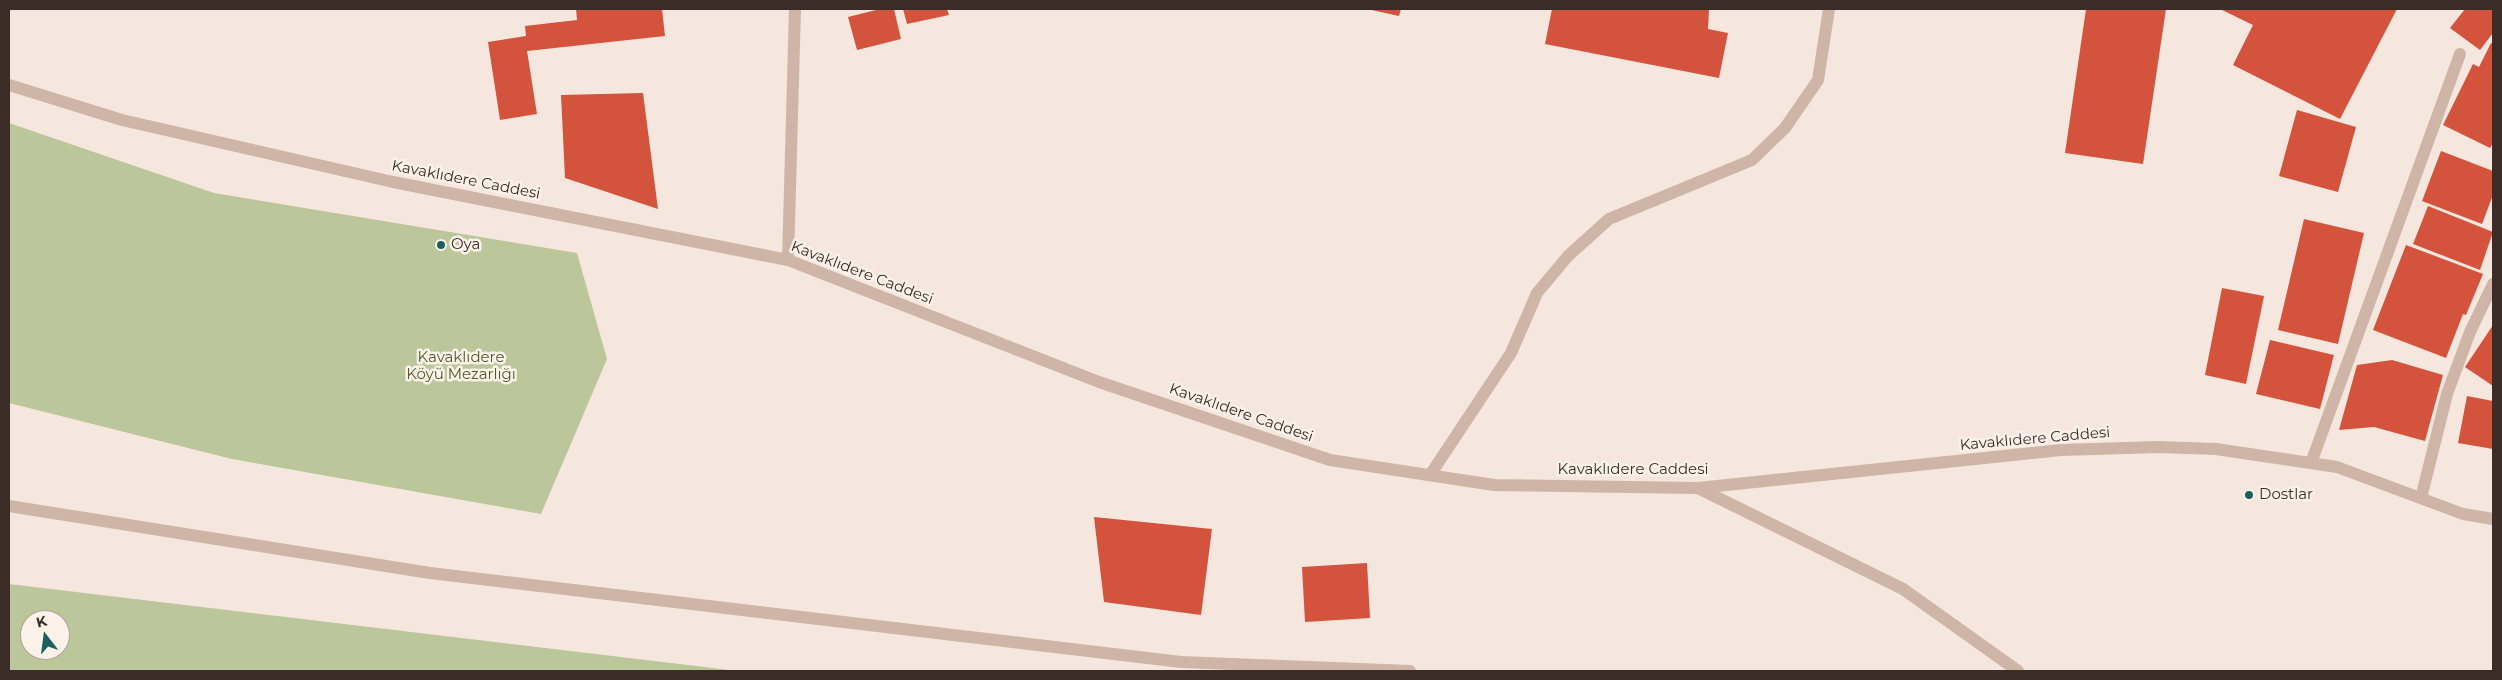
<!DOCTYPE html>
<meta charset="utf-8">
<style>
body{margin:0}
#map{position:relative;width:2502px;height:680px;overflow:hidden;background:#f5e7dd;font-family:Montserrat,sans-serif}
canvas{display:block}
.frame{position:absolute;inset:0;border:10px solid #3b2c28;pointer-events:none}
.north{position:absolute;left:20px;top:610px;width:50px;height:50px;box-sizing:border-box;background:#fcf2ea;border:1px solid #afa39c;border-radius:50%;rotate:345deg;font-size:14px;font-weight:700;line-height:20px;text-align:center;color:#3b2c28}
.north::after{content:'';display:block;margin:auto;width:18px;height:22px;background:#18615f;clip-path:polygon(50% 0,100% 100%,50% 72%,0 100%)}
</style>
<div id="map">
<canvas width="2502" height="680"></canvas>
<div class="frame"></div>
<div class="north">K</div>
</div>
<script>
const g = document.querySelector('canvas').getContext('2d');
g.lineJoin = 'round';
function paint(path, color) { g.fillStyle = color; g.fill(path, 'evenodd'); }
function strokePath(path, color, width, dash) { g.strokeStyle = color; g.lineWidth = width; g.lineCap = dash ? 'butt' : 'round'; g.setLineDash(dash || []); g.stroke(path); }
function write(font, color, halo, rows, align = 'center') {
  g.font = font + ' Montserrat,sans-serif'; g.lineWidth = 5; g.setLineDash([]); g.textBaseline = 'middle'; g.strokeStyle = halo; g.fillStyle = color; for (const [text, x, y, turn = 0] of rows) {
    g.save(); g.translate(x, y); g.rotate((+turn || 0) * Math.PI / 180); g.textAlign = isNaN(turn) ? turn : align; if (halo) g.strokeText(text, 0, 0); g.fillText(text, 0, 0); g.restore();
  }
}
paint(new Path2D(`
 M9,123l205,70 363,60 30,106 -66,155 -309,-55 -223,-56z
 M9,584l729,87h-729zM30,620h30v30h-30z`), '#bcc69b');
paint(new Path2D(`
 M576,9h86l3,27 -138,15 10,63 -37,6 -12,-78 38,-6 -1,-10 52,-6z
 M880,9h14l7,30 -44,11 -9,-33z
 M903,9h44l2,6 -42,9z
 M1367,9h34l-2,7z
 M1552,9h157l-1,20 20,4 -9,45 -174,-34z
 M2086,9h80l-23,155 -78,-11z
 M2220,9h177l-57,110 -107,-54 20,-40z
 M2465,9h28v24l-13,17 -30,-22z
 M2491,43l2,1v99l-3,5 -47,-23 30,-61 6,3z
 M643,93l15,116 -93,-31 -4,-83z
 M2297,110l59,17 -18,65 -59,-16z
 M2441,151l52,20v24l-11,29 -60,-23z
 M2428,206l65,26 -13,38 -67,-26z
 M2304,219l60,14 -26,111 -60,-14z
 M2406,245l77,29 -17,41 -3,-1 -17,44 -73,-28z
 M2222,288l42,8 -18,88 -41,-9z
 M2493,325v61l-28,-19z
 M2270,340l64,15 -14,54 -64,-15z
 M2392,360l51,15 -18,66 -51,-14 -35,3 18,-65z
 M2467,396l26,5v48l-35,-6z
 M1094,517l118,12 -11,86 -97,-13z
 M1367,563l3,55 -65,4 -3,-55z`), '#d3533d');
strokePath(new Path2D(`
 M9,85l113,35 271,62 395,78 311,122 231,78 164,25 204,3 363,-38 97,-3 58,2 121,18 126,47 30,5
 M788,260l7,-251
 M2311,463l149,-409
 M1430,475l81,-122 26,-60 31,-37 41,-37 143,-59 33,-32 33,-48 11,-71
 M1698,488l205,101 115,82
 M2421,498l26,-104 23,-62 23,-48
 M9,506l421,67 751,89 229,9`), '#cfb5a7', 12);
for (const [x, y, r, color] of [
 [441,245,5,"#18615f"],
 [2249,495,5,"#18615f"]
]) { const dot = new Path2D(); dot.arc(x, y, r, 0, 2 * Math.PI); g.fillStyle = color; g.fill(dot); strokePath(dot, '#fcf2ea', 2); }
write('15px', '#3b2c28', '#fcf2ea', [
 ["Kavaklıdere Caddesi",466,180,11],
 ["Kavaklıdere Caddesi",862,273,21],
 ["Kavaklıdere Caddesi",1241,413,19],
 ["Kavaklıdere Caddesi",2035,439,-5],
 ["Kavaklıdere Caddesi",1633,470]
]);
write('15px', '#3b2c28', '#fcf2ea', [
 ["Oya",451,245],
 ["Dostlar",2259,495]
], 'left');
write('15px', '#4e5c29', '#fcf2ea', [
 ["Kavaklıdere",461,358],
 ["Köyü Mezarlığı",461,375]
]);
</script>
